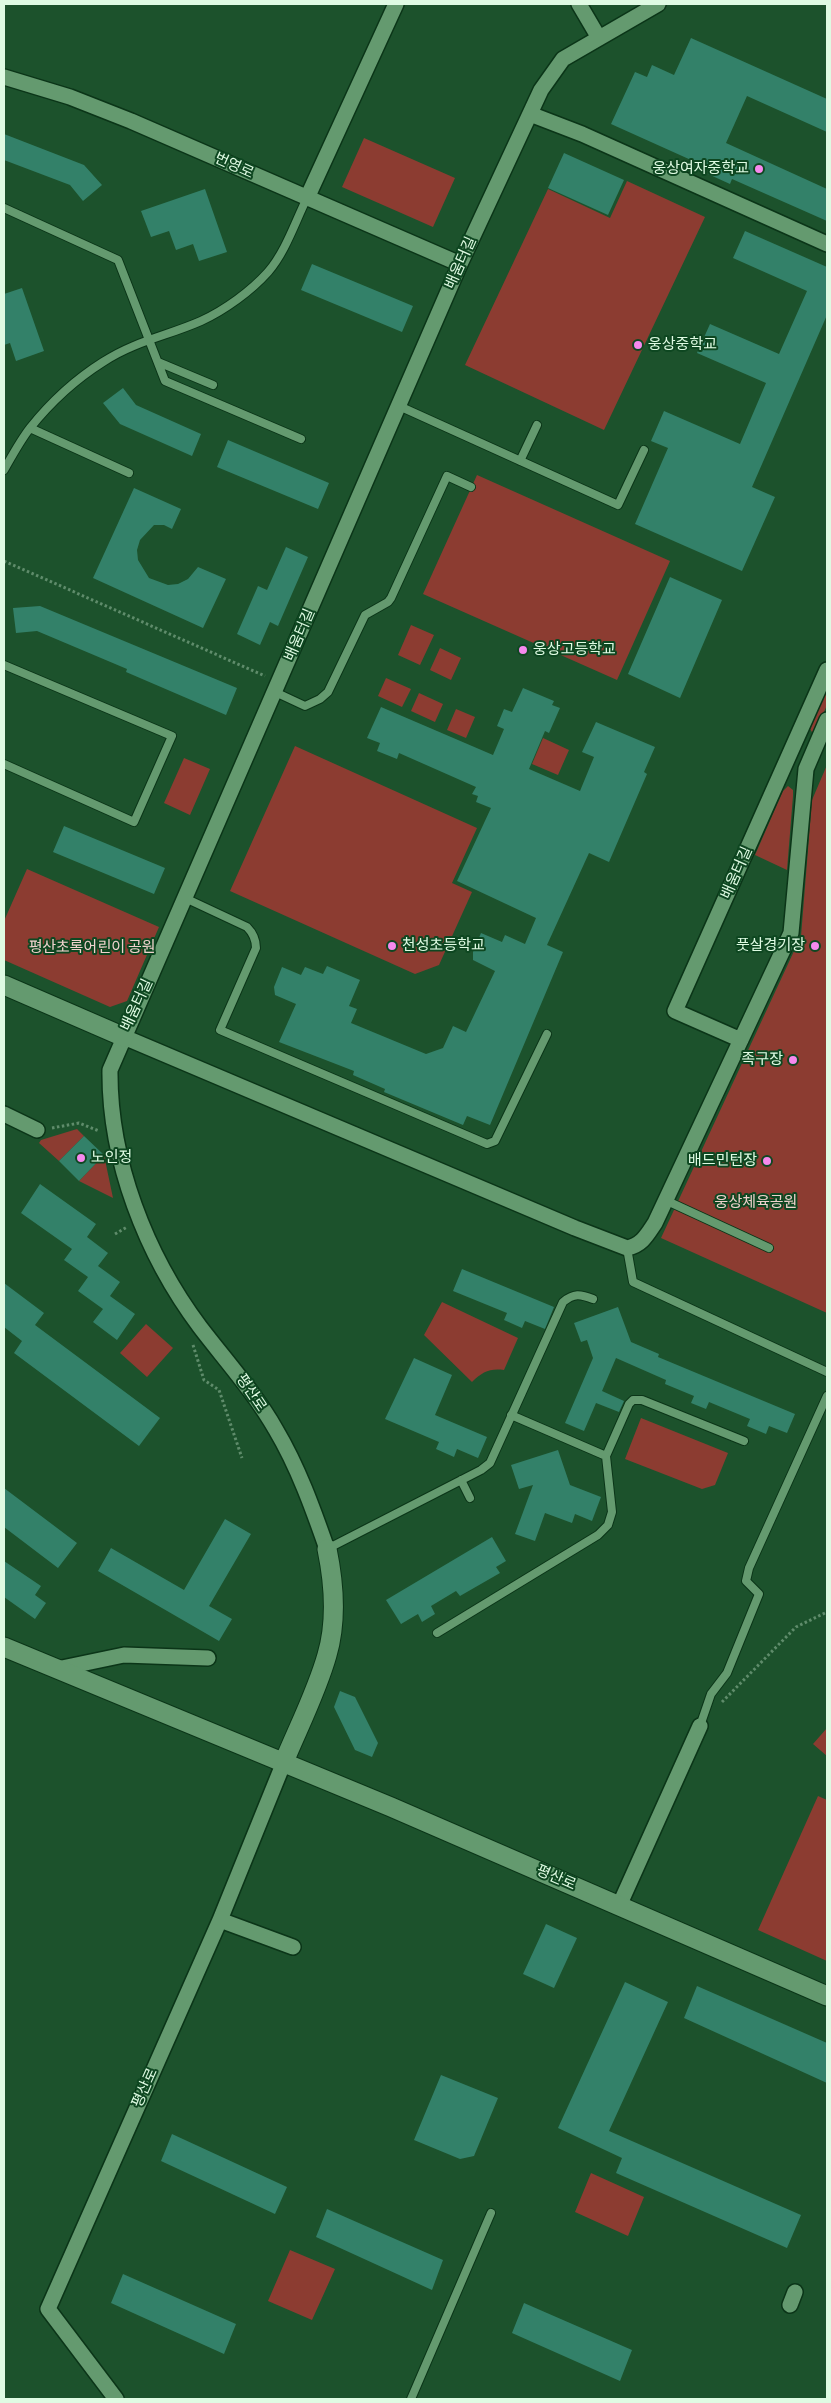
<!DOCTYPE html>
<meta charset="utf-8">
<style>
body{margin:0}
#map{position:relative;width:831px;height:2403px;overflow:hidden;background:#1c522c;font-family:Manrope,sans-serif}
canvas{display:block}
.frame{position:absolute;inset:0;border:5px solid #dffbe3;pointer-events:none}
</style>
<div id="map">
<canvas width="831" height="2403"></canvas>
<div class="frame"></div>
</div>
<script>
const g = document.querySelector('canvas').getContext('2d');
g.lineJoin = 'round';
function paint(path, color) { g.fillStyle = color; g.fill(path, 'evenodd'); }
function strokePath(path, color, width, dash) { g.strokeStyle = color; g.lineWidth = width; g.lineCap = dash ? 'butt' : 'round'; g.setLineDash(dash || []); g.stroke(path); }
function write(font, color, halo, rows, align = 'center') {
  g.font = font + ' Manrope,"Noto Sans KR",sans-serif'; g.lineWidth = 4; g.setLineDash([]); g.textBaseline = 'middle'; g.strokeStyle = halo; g.fillStyle = color; for (const [text, x, y, turn = 0] of rows) {
    g.save(); g.translate(x, y); g.rotate((+turn || 0) * Math.PI / 180); g.textAlign = isNaN(turn) ? turn : align; if (halo) g.strokeText(text, 0, 0); g.fillText(text, 0, 0); g.restore();
  }
}
paint(new Path2D(`
 M364,138l91,40 -22,49 -91,-40z
 M627,181l78,36 -101,213 -139,-65 83,-176 62,29z
 M477,475l193,86 -53,119 -194,-86z
 M411,625l23,10 -14,30 -22,-10z
 M440,648l21,10 -10,22 -21,-10z
 M386,678l25,11 -9,18 -24,-11z
 M827,688v17l-11,26 -4,1 -2,-3z
 M419,693l24,11 -8,18 -24,-11z
 M456,709l19,8 -9,21 -19,-8z
 M543,738l26,12 -11,25 -26,-11z
 M295,746l182,82 -25,55 20,9 -33,73 -24,9 -185,-83z
 M184,758l26,11 -20,46 -26,-12z
 M827,765v548l-166,-75 140,-302 11,-136z
 M788,786l5,4v6l-6,74 -32,-15 28,-64z
 M27,869l132,58 -32,74 -17,6 -106,-47v-39z
 M77,1129l7,7 -25,25 -20,-18 2,-3z
 M104,1155l9,43 -34,-17z
 M442,1302l76,36 -14,32c-14,-2 -22,2 -32,12l-48,-47z
 M146,1324l27,24 -26,29 -27,-24z
 M641,1418l87,35 -13,32 -13,4 -77,-30z
 M827,1728v28l-14,-12z
 M818,1796l9,4v161l-69,-31z
 M591,2173l53,24 -16,39 -53,-24z
 M290,2250l45,19 -23,51 -44,-19z`), '#8c3c31');
paint(new Path2D(`
 M691,38l136,61v33l-80,-36 -21,47 101,46v32l-95,-42 -2,5 -22,-10 3,-5 -100,-45 24,-52 12,5 5,-12 22,10z
 M4,134l80,31 18,20 -19,16 -13,-16 -66,-25z
 M564,153l60,27 -16,35 -60,-27z
 M205,189l22,63 -28,9 -6,-17 -17,6 -7,-19 -18,6 -10,-26z
 M745,231l82,36v48l-75,172 23,10 -33,74 -107,-47 33,-76 -17,-7 13,-30 76,33 26,-61 -69,-30 13,-29 69,30 28,-63 -74,-33z
 M312,264l101,42 -11,26 -101,-42z
 M22,288l22,63 -28,10 -6,-18 -6,2v-51z
 M123,388l13,17 65,29 -9,22 -72,-32 -17,-21z
 M228,440l101,43 -11,26 -101,-42z
 M134,488l47,21 -9,20 -8,-4h-10l-14,15 -3,10 1,10 11,18 19,7 10,-1 10,-5 10,-12 28,12 -23,49 -110,-50z
 M286,547l22,10 -30,69 -8,-4 -10,23 -23,-11 21,-48 9,4z
 M670,577l52,23 -42,98 -52,-24z
 M40,606l197,82 -11,27 -100,-43 1,-3 -90,-38 -21,2 -3,-25z
 M523,688l31,13 -2,4 8,3 -11,25 -4,-2 -16,38 51,22 14,-34 -12,-5 14,-30 59,25 -11,25 3,2 -38,88 -20,-9 -42,92 16,7 -73,173 -23,-9 -4,9 -79,-33 1,-3 -32,-14 1,-4 -75,-29 17,-38 -21,-9 -1,-8 8,-20 19,8 4,-8 18,7 4,-8 33,14 -11,26 8,3 -6,14 75,31 17,-6 10,-22 13,6 29,-61 -22,-11v-8l8,-19 21,9 3,-7 20,9 11,-26 -79,-37 34,-73 -15,-6 2,-6 -6,-2 4,-7 -77,-34 -2,6 -20,-8 3,-8 -13,-5 14,-31 112,48 11,-26 -7,-3 7,-17 8,3z
 M64,826l101,42 -11,26 -101,-42z
 M84,1136l20,19 -25,26 -20,-20z
 M40,1184l56,40 -9,13 21,16 -10,13 22,16 -10,14 25,18 -18,26 -24,-18 10,-13 -25,-18 10,-14 -24,-17 8,-11 -51,-36z
 M462,1269l92,38 -9,22 -20,-8 -3,7 -18,-8 3,-7 -54,-22z
 M4,1283l40,30 -9,12 125,93 -21,28 -125,-93 8,-12 -18,-14z
 M618,1307l13,35 28,12 -1,3 137,57 -8,19 -18,-7 -3,8 -19,-8 3,-7 -41,-17 -3,7 -15,-6 3,-7 -29,-12 1,-4 -50,-22 -14,33 22,10 -5,11 -23,-9 -12,28 -19,-8 28,-65 -6,-18 -6,2 -7,-19z
 M414,1358l38,17 -17,40 52,22 -9,21 -21,-9 -3,8 -18,-8 3,-7 -54,-23z
 M558,1450l12,35 31,12 -9,24 -17,-7 -3,9 -27,-10 -10,28 -20,-7 18,-49 -14,4 -8,-24z
 M4,1488l73,55 -19,25 -54,-41z
 M225,1519l26,15 -42,72 23,13 -13,22 -121,-70 13,-23 73,42z
 M492,1537l14,24 -10,6 4,6 -40,23 -4,-5 -25,15 4,8 -13,8 -4,-8 -17,10 -15,-24z
 M4,1561l37,25 -6,9 11,8 -11,16 -31,-22z
 M340,1691l15,6 23,46 -6,14 -17,-7 -21,-43z
 M546,1924l31,14 -23,50 -31,-14z
 M625,1982l43,20 -59,129 192,84 -14,33 -171,-75 6,-15 -64,-30z
 M697,1986l130,57v40l-143,-65z
 M441,2075l57,23 -24,58 -14,3 -46,-19z
 M172,2134l115,53 -12,27 -114,-53z
 M327,2209l116,51 -11,30 -116,-53z
 M123,2274l113,50 -12,30 -113,-51z
 M524,2303l108,47 -12,31 -108,-48z`), '#338169');
const service = new Path2D(`
 M4,208l114,52 47,121 136,58
 M158,362l55,23
 M399,406l219,99 26,-55
 M30,428l99,45
 M520,461l17,-36
 M4,470c8,-14 16,-29 26,-42 20,-25 46,-49 73,-66 32,-21 64,-26 98,-41 24,-11 50,-30 67,-49 18,-21 27,-50 39,-74
 M4,665l168,71 -38,86 -130,-58
 M275,692l30,14 15,-7 8,-7 37,-77 23,-13 3,-4 56,-122 24,11
 M185,898l62,29c6,6 9,12 9,21l-36,82 267,114 8,-3 52,-107
 M665,1200l104,48
 M627,1248l6,34 194,90
 M511,1415l95,41 23,-52 4,-4h9l102,41
 M461,1480l9,18
 M327,1549l154,-79 9,-7 73,-161c11,-9 17,-8 30,-3
 M437,1633l161,-98 10,-10 4,-13 -6,-56
 M700,1726l11,-32 16,-21 32,-79 -13,-13 3,-13 78,-172
 M411,2399l80,-186`);
const minor = new Path2D(`
 M579,4l20,34
 M4,77l66,20 61,24 329,143
 M530,114l52,20 245,110
 M307,198l89,-194
 M124,1037l451,191 52,20c15,-3 20,-13 28,-25l136,-290 15,-164 21,-49
 M741,1040l-66,-29 152,-341
 M4,1114l33,16
 M327,1549c-14,-40 -29,-82 -51,-119 -21,-37 -50,-69 -76,-103 -54,-72 -91,-167 -90,-257l350,-806 81,-174 22,-31 95,-55
 M57,1669l67,-14 84,3
 M619,1906l81,-180
 M220,1920l73,27
 M790,2305l5,-13
 M116,2399l-68,-90 172,-389 64,-158`);
const tertiary = new Path2D(`
 M4,985l120,52
 M4,1647l387,160 436,189
 M284,1762c14,-34 33,-71 43,-107 10,-34 7,-72 0,-106`);
strokePath(service, '#0b3518', 10);
strokePath(minor, '#0b3518', 18);
strokePath(tertiary, '#0b3518', 21);
strokePath(new Path2D(`
 M4,561l261,115
 M52,1128l27,-5 20,8
 M115,1234l12,-7
 M193,1345l11,35 15,10 23,68
 M722,1702l74,-75 31,-15`), '#5f8c6b', 3, [2.5, 2.5]);
strokePath(service, '#649a6f', 8);
strokePath(minor, '#649a6f', 15);
strokePath(tertiary, '#649a6f', 19);
for (const [x, y, r, color] of [
 [759,169,5,"#f689ed"],
 [638,345,5,"#f689ed"],
 [523,650,5,"#f689ed"],
 [392,946,5,"#f689ed"],
 [815,946,5,"#f689ed"],
 [793,1060,5,"#f689ed"],
 [81,1158,5,"#f689ed"],
 [767,1161,5,"#f689ed"]
]) { const dot = new Path2D(); dot.arc(x, y, r, 0, 2 * Math.PI); g.fillStyle = color; g.fill(dot); strokePath(dot, '#0e4721', 2); }
write('15px', '#dffbe3', '#0e4721', [
 ["번영로",234,166,24],
 ["배움터길",461,263,-66],
 ["배움터길",300,635,-67],
 ["배움터길",737,873,-66],
 ["배움터길",137,1005,-65],
 ["평산로",251,1393,56],
 ["평산로",556,1878,23],
 ["평산로",145,2088,-66]
]);
write('15px', '#dffbe3', '#0e4721', [
 ["웅상여자중학교",749,169],
 ["웅상중학교",648,345,"left"],
 ["웅상고등학교",533,650,"left"],
 ["천성초등학교",402,946,"left"],
 ["풋살경기장",805,946],
 ["족구장",783,1060],
 ["노인정",91,1158,"left"],
 ["배드민턴장",757,1161]
], 'right');
write('15px', '#f0d2cd', '#0e4721', [
 ["평산초록어린이 공원",92,948],
 ["웅상체육공원",756,1203]
]);
</script>
